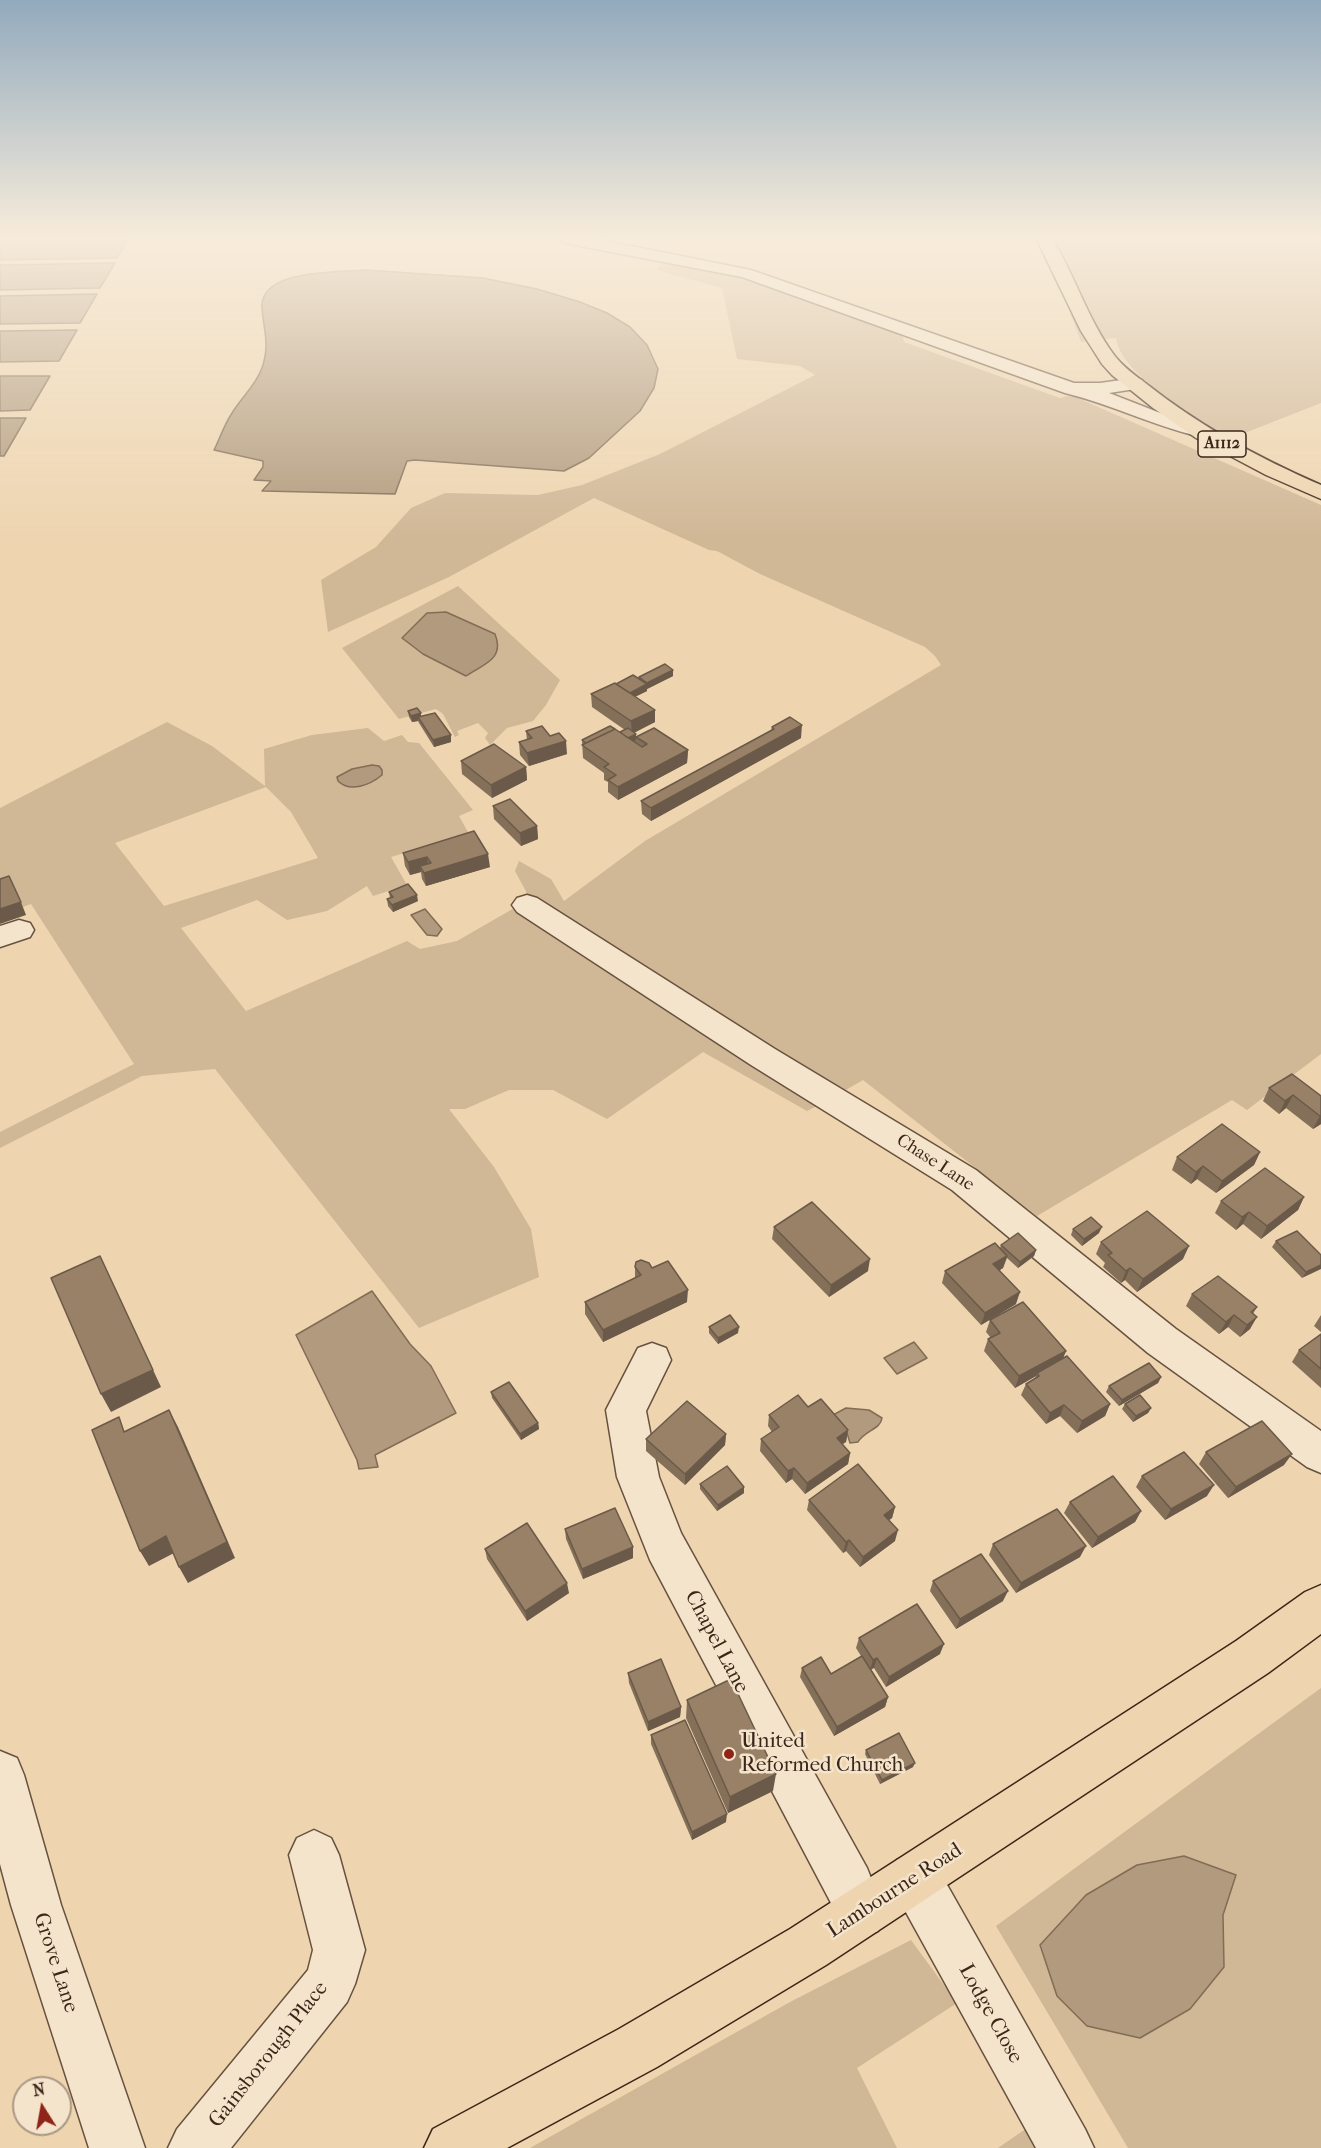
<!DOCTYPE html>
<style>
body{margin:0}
#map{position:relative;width:1321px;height:2148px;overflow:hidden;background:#eed5b0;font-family:"IM FELL French Canon",serif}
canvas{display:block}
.north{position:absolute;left:12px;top:2076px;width:60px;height:60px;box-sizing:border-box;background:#f4e4cc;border:2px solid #aa9884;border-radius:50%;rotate:349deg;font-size:16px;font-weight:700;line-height:24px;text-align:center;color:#3c2619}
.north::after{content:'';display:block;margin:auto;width:21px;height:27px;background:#8f2418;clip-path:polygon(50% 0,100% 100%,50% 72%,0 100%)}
</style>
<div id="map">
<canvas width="1321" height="2148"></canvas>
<div class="north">N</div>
</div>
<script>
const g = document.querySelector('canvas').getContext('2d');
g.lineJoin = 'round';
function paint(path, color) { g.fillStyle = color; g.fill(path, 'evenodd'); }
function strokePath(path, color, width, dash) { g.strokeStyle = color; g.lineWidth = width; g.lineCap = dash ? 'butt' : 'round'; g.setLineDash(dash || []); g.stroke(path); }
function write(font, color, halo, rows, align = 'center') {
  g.font = font + ' "IM FELL French Canon",serif'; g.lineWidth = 5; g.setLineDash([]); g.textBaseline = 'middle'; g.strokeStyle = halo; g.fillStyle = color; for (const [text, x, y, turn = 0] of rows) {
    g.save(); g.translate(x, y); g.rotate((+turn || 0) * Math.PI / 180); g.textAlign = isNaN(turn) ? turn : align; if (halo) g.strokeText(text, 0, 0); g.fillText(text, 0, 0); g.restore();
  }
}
paint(new Path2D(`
 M1033,238h288v165l-89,35c-32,-17 -111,-62 -116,-100l-35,4 -26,-70z
 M665,260l76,16 161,57 2,9 156,56 11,-3 250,110v549l-74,56 -15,-10 -195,116 -174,-136 -24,14 -309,-195 -15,-28 4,-10 32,18 13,22 81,-60 296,-176 -6,-9 -10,-9 -165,-73 -43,-23 -8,-1 -115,-52 -145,79 -121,55 -7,-52 55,-33 35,-39 34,-15 93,2 44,-10 78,-31 155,-79 -15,-9 -63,-7 -15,-71 -66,-18z
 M458,586l102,94 -14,25 -13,16 -26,7 -17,17 -5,-7 3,-5 -10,-10 -21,8 2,4 -4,2 -12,-23 -7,-5 -37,10 -57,-71z
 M167,722l45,24 53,40 -1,-37 48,-14 56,-7 16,13 18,-6 6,7 11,1 54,67 -14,6 10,18 -78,23 16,28 -34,11 -6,-10 -40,25 -40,9 -30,-20 -76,28 65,83 161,-70 13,8 37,-8 59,-34 307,196 -16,8 -104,-59 -96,67 -54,-29h-44l-44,19h-16l45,58 37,62 8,48 -120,51 -204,-259 -73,7 -142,72v-16l134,-68 -103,-160 -8,3 -9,-18 -14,5v-86zM266,787l25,25 27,46 -154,48 -49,-63z
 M1321,1688v460h-193l-132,-222z
 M911,1940l46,63 -100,65 40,80h-367l260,-146z
 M1027,2128l9,20h-38z`), '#d0b796');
const water = new Path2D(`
 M0,238h129l-12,20 -117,2z
 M115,263l-15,25 -100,2v-25z
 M366,270l117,8 54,11 43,13 27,11 23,14 17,18 11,24 -4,19 -14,23 -51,47 -25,13 -149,-11 -8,1 -12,33 -133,-3 9,-10 -17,-1 9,-13v-6l-49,-11c6,-12 10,-25 18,-37 9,-15 24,-28 30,-45 8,-24 2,-36 0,-59 -4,-40 77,-37 104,-39z
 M97,294l-17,29 -80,1v-28z
 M77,330l-18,31 -59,1v-31z
 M0,376h50l-20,34 -30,1z
 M0,418h26l-22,38h-4z
 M446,612l49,22c10,25 -11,30 -29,42l-43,-22 -21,-16 25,-25z
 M372,765l7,1 3,4v5c-12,10 -32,18 -44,6l-1,-4 15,-8z
 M425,909l17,20 -5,7 -10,-1 -16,-20z
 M372,1291l38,53 21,22 25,47 -81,42 3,12 -19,2 -2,-9 -61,-125z
 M914,1342l13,16 -30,16 -13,-16z
 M846,1408l23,2 13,8c-1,11 -18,13 -24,24l-8,1 -3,-10 -14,-18z
 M1184,1856l52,19 -13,40 1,52 -34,42 -50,29 -53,-12 -30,-30 -17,-51 46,-50 51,-30z`);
paint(water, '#b19a7d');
strokePath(water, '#826c55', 1.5);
const minor = new Path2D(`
 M556,238h35l160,32 323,113h26l35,-5 7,2 2,4 -2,4 -33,5 59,23 36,10 3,4 -3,4 -7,2c-45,-11 -87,-32 -132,-43l-323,-116 -178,-34z
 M527,895l10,3 238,151 201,121 200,159 145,102v42l-14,-6 -159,-114 -196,-163 -201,-125 -234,-153 -5,-7 5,-7z
 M19,920l11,3 4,7 -4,7 -30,10v-21z
 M652,1343l14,5 5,12 -25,51 13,66 22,56 186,335 18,45 -7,18 -18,7 -18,-7 -12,-30 -180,-341 -33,-83 -11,-67 32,-62z
 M0,1751l17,7 7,17 37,130 84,243h-56l-78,-243 -11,-41z
 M314,1830l17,8 8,17 26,95 -10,34 -8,18 -116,146h-63l9,-19 131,-159 5,-20 -24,-95 8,-17z
 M915,1853l18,7 152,269 9,19h-58l-139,-252 -7,-18 7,-18z`);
const major = new Path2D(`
 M1036,238h16c23,38 36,82 62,117 9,12 22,21 34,30 53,42 111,73 173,100v14l-55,-24 -70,-37 -43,-30 -41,-33 -10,-11 -21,-33z
 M1321,1585v49l-53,39 -442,292 -169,102 -150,81h-83l9,-19 186,-100 171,-100 446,-288 69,-49z`);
strokePath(minor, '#68523f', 3);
strokePath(major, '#3c2619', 3);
paint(minor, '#f4e4cc');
paint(major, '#eed5b0');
paint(new Path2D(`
 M673,670v6l-26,13v2l-12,6 20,13v12l-21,10 2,5 52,13 -1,13 -69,37 -10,-8v-10l-4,-2v-7l-21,-15 -1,-18 38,-8 5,-2 -33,-23 -1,-13 25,-10 23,-5v-2z
 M408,711l13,2v3l30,19v7l-17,5 -15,-24 -1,-2 -6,1 -3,-5z
 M772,727l29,11 -150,83 -9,-7 -1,-13 130,-71z
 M526,731l24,5 17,18 -38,12 -9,-11 -1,-13 8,-2z
 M461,761l65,6 1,13 -35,18 -30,-24z
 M493,806l44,20 1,13 -17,7 -27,-27z
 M403,853l87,14 -64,19 -4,-7 -1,-7 -11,3 -5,-9z
 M389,892l29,9 -25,11 -5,-6 -1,-7 3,-1z
 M1269,1088l52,8v28l-8,5 -27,-21 -7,6 -16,-13z
 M1260,1152l-6,13 -38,28 -19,-14 -6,5 -19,-14 5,-13z
 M1304,1197l-6,13 -37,29 -18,-15 -7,6 -21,-17 6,-12z
 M774,1227l94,44 -39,26 -57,-58z
 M1073,1229l26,4 -17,13 -11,-11z
 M1276,1241l45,14 -19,23 -30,-31z
 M1101,1242l82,17 -46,33 -12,-12 -4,3 -18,-16 2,-4 -9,-9z
 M1001,1245l35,5 -2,6 -16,12 -11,-10 -4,10 -3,2 16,34 -35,21 -39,-42 3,-12 55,-23z
 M635,1267l17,1 35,34 -84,40 -18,-28v-12l50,-24z
 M1192,1294l65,13 -4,7 -3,15 -10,8 -12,-10 -9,7 -33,-28z
 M1321,1315v17l-7,-6z
 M990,1320l76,31 -3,7 47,46 -5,12 -28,17 -17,-17 -14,8 -25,-29 5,-11 9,-5 1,-3 -21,12 -31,-37 4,-12 3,-1 -5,-6z
 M709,1327l29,6 -20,11 -9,-11z
 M1321,1334v54l-29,-26 7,-12z
 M1161,1377l-3,6 -39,23 -13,-14 3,-6z
 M491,1392l47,31 1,6 -18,11 -29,-42z
 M1125,1404l26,4 -3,5 -15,9 -11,-13z
 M808,1407l40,23 -2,12 -4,2 8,9 -2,11 -43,30 -13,-15 -6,4 -26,-32 1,-12 11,-7 -4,-6 1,-11z
 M726,1434l-1,11 -40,40 -39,-34v-12z
 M1206,1452l78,13 -56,33 -29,-34z
 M1142,1476l65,20 -42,24 -29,-33z
 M700,1484l44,9 -27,18 -17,-22z
 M809,1500l86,7 -3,11 -3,2 6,21 -35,26 -14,-16 -3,2 -36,-43z
 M1070,1502l71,9 -6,11 -43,26 -28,-35z
 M565,1529l68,29 -50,21 -17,-40z
 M993,1544l87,13 -64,36 -27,-38z
 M485,1549l84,44 -42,28 -40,-62z
 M933,1581l70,20 -47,28 -26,-38z
 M859,1638l81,16 -54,33 -12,-19 -3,1 17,28 -3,10 -51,29 -34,-59 2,-9 29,6 30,-18 -5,-8z
 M628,1673l53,34 -1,10 -32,14 -19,-48z
 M687,1700l86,91 -45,22 -42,-95z
 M651,1735l75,87 -34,18 -41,-96z
 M866,1750l47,17 -33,17 -15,-30z`), '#846f59');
paint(new Path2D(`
 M673,670v6l-26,13v-6z
 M647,684v7l-21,10v-6z
 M655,710v12l-23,12 -1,-13z
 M421,713v7l-3,-3v4l-6,1 -1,-6z
 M802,725l-1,13 -150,83v-13z
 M636,734v6l-13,7v-7z
 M451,735v7l-17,5 -1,-7z
 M566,741l1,13 -38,12 -2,-13z
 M688,750l-1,13 -69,37v-13z
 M526,767l1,13 -35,18 -1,-13z
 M537,826l1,13 -17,7 -1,-13z
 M488,854l2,13 -64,19 -2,-13z
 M427,857l2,13 -9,-4 1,6 -11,3 -2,-13z
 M417,895l1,6 -25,11 -1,-7z
 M21,902l5,13 -26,9v-15z
 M1293,1095l-7,13 -7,6 6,-13z
 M1320,1116h1v8l-8,5z
 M1260,1152l-6,13 -38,28 6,-12z
 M1203,1166l-6,13 -6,5 5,-12z
 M1304,1197l-6,13 -37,29 6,-13z
 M1249,1212l-6,12 -7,6 6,-13z
 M1102,1227l-3,6 -17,13 2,-7z
 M1189,1246l-6,13 -46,33 6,-13z
 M1036,1250l-2,6 -16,12 2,-6z
 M100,1256l61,131 -50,25 -10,-18z
 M1007,1256l-4,12 -13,8 3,-12z
 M870,1259l-2,12 -39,26 2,-12z
 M1321,1265v4l-19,9 4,-6z
 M1130,1268l-5,12 -4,3 5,-12z
 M688,1290l-1,12 -84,40v-12z
 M1020,1292l-4,12 -35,21 4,-12z
 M1234,1315l-6,12 -9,7 7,-12z
 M1257,1317l-7,12 -10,8 7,-12z
 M739,1327l-1,6 -20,11v-6z
 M1066,1351l-5,12 -24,10 -1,3 -21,12 4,-12z
 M1161,1377l-3,6 -39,23 3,-6z
 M1110,1404l-5,12 -28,17 5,-12z
 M1064,1405l-4,11 -14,8 4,-11z
 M1151,1408l-3,5 -15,9 3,-6z
 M169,1410l9,17 57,131 -47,25 -9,-16z
 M538,1423l1,6 -18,11 -1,-6z
 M848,1430l-2,12 -11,7 2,-11z
 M726,1434l-1,11 -40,40v-11z
 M850,1453l-2,11 -43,30 2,-11z
 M1292,1454l-8,11 -56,33 8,-11z
 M794,1468l-2,11 -6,4 2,-12z
 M1214,1485l-7,11 -42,24 6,-11z
 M744,1487v6l-27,18 1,-6z
 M895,1507l-3,11 -11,8 3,-11z
 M1141,1511l-6,11 -43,26 6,-11z
 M898,1530l-3,11 -35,26 3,-10z
 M166,1536l10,16 -27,14 -9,-15z
 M849,1540l-3,11 -3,2 3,-11z
 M1086,1546l-6,11 -64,36 5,-10z
 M633,1547v11l-50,21 -1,-10z
 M567,1583l2,10 -42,28 -2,-10z
 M1008,1591l-5,10 -47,28 4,-10z
 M944,1644l-4,10 -54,33 3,-10z
 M877,1658l-3,10 -4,2 3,-10z
 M888,1697l-3,10 -51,29 3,-9z
 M681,1707l-1,10 -32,14v-9z
 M915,1763l-2,4 -33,17 2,-4z
 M776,1774l-3,17 -45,22 2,-16z
 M727,1814l-1,8 -34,18v-8z`), '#6b5a49');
const building = new Path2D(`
 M665,664l8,6 -26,13 -8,-6z
 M633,675l14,9 -17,9 -14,-9z
 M615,683l40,27 -24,11 -40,-27z
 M417,708l4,5 -10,3 -3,-5z
 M435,713l16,22 -18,5 -15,-23z
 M790,717l12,8 -151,83 -10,-7 133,-72 -2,-2z
 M542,726l8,10 9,-3 7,8 -39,12 -8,-11 13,-4 -6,-7z
 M610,726l5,3 -29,14 -4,-3z
 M628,728l8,6 -8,4 -8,-6z
 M654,728l34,22 -70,37 -10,-7 8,-5 -12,-8 5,-3 -27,-19 33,-16 27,18 5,-3 -11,-7z
 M494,744l32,23 -35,18 -30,-24z
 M510,799l27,27 -17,7 -27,-27z
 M474,831l14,23 -64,19 -4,-7 11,-3 -4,-6 -19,5 -5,-9z
 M9,876l12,26 -21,7v-30z
 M408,884l9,11 -25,10 -5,-6 6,-2 -4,-5z
 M1292,1074l29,22v20h-1l-27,-21 -8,6 -16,-13z
 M1222,1124l38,28 -38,29 -19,-15 -7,6 -19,-15z
 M1265,1168l39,29 -37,29 -18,-14 -7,5 -21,-16z
 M812,1202l58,57 -39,26 -57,-58z
 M1147,1211l42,35 -46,33 -13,-11 -4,3 -18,-16 4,-2 -11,-11z
 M1091,1217l11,10 -18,12 -11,-10z
 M1297,1231l24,24v10l-15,7 -30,-31z
 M1018,1233l18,17 -16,12 -19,-17z
 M995,1243l12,13 -14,8 27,28 -35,21 -40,-42z
 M100,1256l53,114 -52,24 -50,-116z
 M641,1260l8,3 3,5 16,-7 20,29 -85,40 -18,-28 56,-27 -6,-8 1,-5z
 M1218,1276l39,31 -6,5 6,5 -10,8 -13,-10 -8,7 -34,-28z
 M1023,1302l43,49 -47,25 -31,-37 12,-6 -10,-13z
 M730,1315l9,12 -21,11 -9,-11z
 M1321,1334v35l-22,-19z
 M1067,1356l43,48 -28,17 -18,-16 -14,8 -24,-29 13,-8 -2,-3z
 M1149,1363l12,14 -39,23 -13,-14z
 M509,1382l29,41 -18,11 -29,-42z
 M798,1395l10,12 13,-8 27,31 -11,8 13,15 -43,30 -13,-15 -6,3 -27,-32 18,-12 -10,-12z
 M1140,1395l11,13 -15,8 -11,-12z
 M687,1401l39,33 -41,40 -39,-35z
 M169,1410l58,132 -48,25 -13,-31 -26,15 -48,-121 27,-13 5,15z
 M1262,1421l30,33 -56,33 -30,-35z
 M1184,1452l30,33 -43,24 -29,-33z
 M858,1464l37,43 -11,8 14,15 -35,27 -14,-17 -3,2 -37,-42z
 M727,1466l17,21 -26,18 -18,-21z
 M1113,1476l28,35 -43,26 -28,-35z
 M615,1508l18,39 -51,22 -17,-40z
 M1057,1509l29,37 -65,37 -28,-39z
 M527,1523l40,60 -42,28 -40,-62z
 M981,1554l27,37 -48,28 -27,-38z
 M917,1604l27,40 -55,33 -12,-19 -4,2 -14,-22z
 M862,1656l26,41 -51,30 -35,-59 19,-11 10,17z
 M661,1659l20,48 -33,15 -20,-49z
 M731,1679l45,95 -46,23 -43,-97z
 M685,1720l42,94 -35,18 -41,-97z
 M899,1733l16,30 -33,17 -16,-30z`);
paint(building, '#998168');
strokePath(building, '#6b5a49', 1.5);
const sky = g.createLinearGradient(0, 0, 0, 539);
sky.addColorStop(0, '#92aabd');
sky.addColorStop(0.44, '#f7ecdb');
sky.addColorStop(1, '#f7ecdb00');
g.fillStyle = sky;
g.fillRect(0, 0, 1321, 539);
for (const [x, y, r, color] of [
 [729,1754,6,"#8f2418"]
]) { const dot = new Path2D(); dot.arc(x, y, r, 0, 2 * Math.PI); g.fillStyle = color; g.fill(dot); strokePath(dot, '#f4e4cc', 2); }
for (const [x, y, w] of [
 [1222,444,48]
]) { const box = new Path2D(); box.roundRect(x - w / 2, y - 13, w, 26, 4.5); g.fillStyle = '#f4e4cc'; g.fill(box); strokePath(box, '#3c2619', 1.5); }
write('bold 16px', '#3c2619', null, [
 ["A1112",1222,444]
]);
write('18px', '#3c2619', '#f4e4cc', [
 ["Chase Lane",935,1163,33]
]);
write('21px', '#3c2619', '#f4e4cc', [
 ["Chapel Lane",716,1642,62],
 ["Lambourne Road",895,1891,-33],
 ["Grove Lane",55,1963,72],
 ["Lodge Close",990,2014,61],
 ["Gainsborough Place",269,2055,-52]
]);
write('21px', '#3c2619', '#f4e4cc', [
 ["United",741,1742],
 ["Reformed Church",741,1766]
], 'left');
</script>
